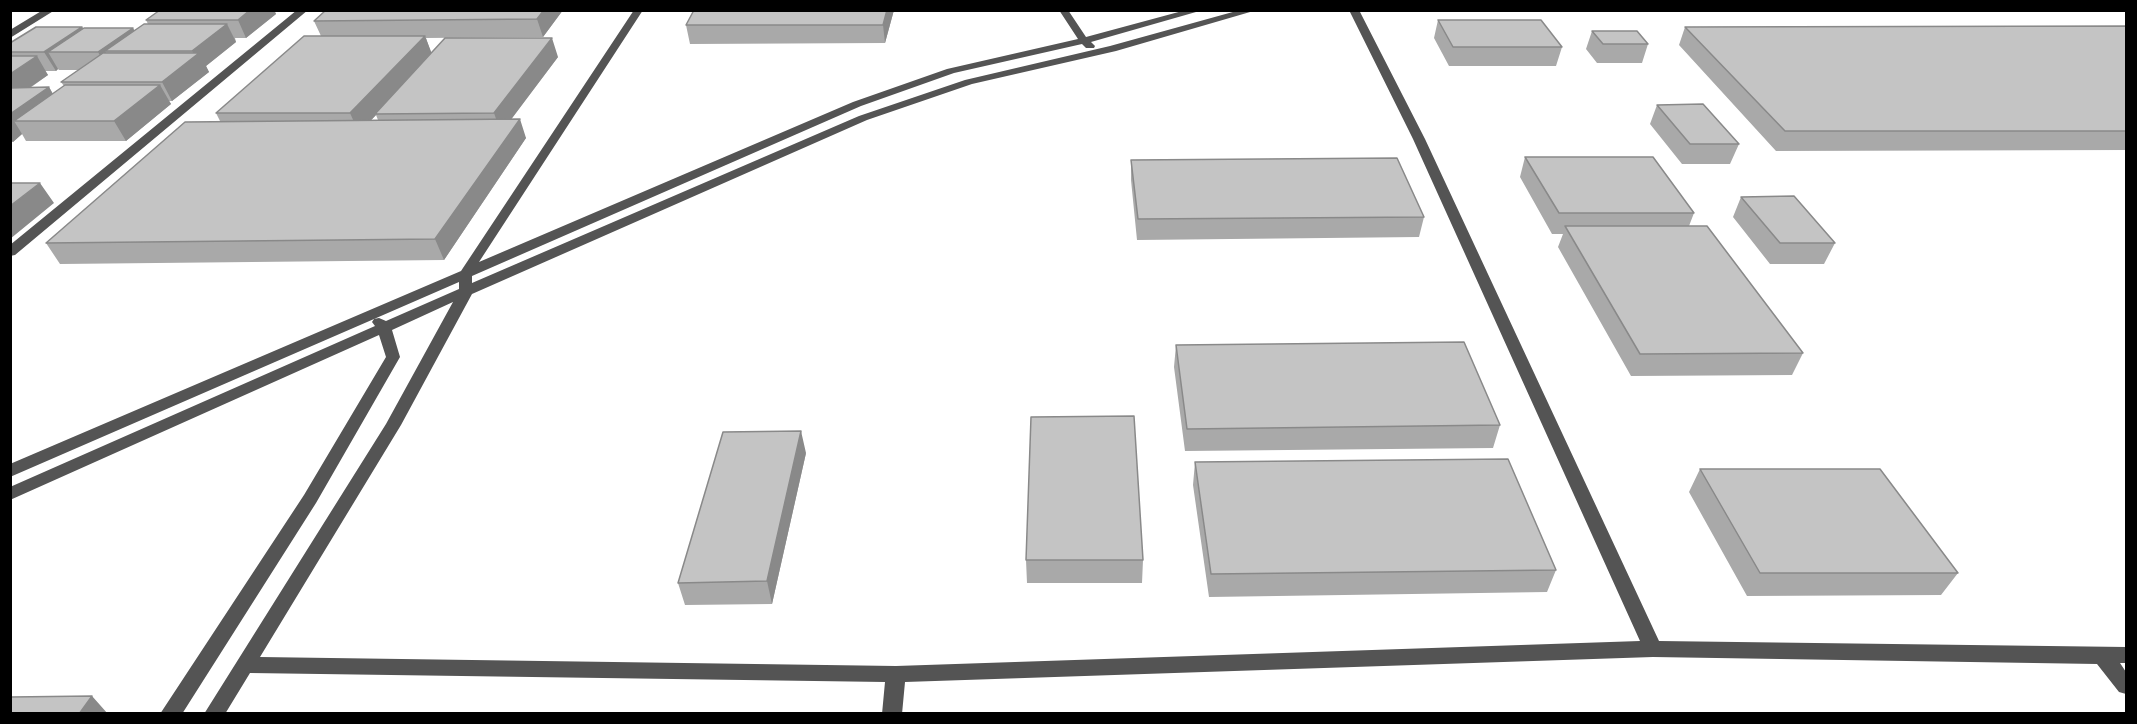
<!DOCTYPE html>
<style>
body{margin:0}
#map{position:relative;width:2137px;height:724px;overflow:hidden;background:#fff;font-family:Lato,sans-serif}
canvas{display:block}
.frame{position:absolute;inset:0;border:12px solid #000;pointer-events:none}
</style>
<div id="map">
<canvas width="2137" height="724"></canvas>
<div class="frame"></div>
</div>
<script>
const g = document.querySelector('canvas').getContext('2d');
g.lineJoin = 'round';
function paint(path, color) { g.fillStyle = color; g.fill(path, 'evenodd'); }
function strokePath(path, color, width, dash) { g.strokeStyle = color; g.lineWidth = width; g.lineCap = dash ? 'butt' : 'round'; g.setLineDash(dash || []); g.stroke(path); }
paint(new Path2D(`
 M43,10h12l-45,28v-8z
 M297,10h11l-293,245 -5,1v-11z
 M634,10h9l-164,252 374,-160 94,-33 131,-30 -19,-29h9l18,27 100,-27h17l-112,32 4,4 -1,2h-8l-4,-4 -128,29 -93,33 -389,170v7l387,-167 106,-36 145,-34 130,-36h17l-141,41 -144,33 -105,36 -395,174 -71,131 -141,232 636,9 744,-25 -227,-502 -64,-129h10l66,129 234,502 467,6v16h-6l6,9v22l-7,-2 -22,-28 -444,-7 -748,25 -3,32h-20l3,-32 -635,-9 -25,41h-21l182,-290 67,-122 -61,28 8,27 -84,146 -134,211h-22l144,-219 82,-138 -7,-22 -369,165v-13l365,-161 -3,-4 2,-3 -364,158v-13l451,-193zM459,282v7l-73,32 -7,-3 -5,1z`), '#545454');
paint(new Path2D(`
 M160,10h126l-2,2h-9l1,2 -30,24h-11l1,4 -30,24 3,6 -37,29h-3l2,3 -45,37h-100l-4,-7 -9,8h-3v-99l72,-16 1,1h50l1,2 14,-6 -2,-4zM58,69l1,1h19l-17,12 3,4 -11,8 -4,-7 -19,1 18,-13 -3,-4h11z
 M563,10l-20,27 -117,1 5,15 127,4 -47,62 15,19 -82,122 -384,4 -14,-21 174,-122 -4,-8 105,-77 -7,-15zM376,115l2,5h-7z
 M894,10l-9,33 -195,1 -4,-19z
 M1438,20l124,27 -6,19h-107l-15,-28z
 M2127,26v124l-351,1 -97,-106 6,-18z
 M1592,31l56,13 -6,19h-45l-11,-14z
 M1657,105l82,39 -9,20h-48l-32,-40z
 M1525,157l169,56 -5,13 114,127 -11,22 -161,1 -73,-129 5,-13h-11l-32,-57z
 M1131,160l293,57 -5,20 -282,3 -6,-60z
 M1741,197l94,46 -11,21h-54l-37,-47z
 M1176,345l324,80 -7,23 -308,3 -11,-84z
 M806,453l-34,151 -87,1 -7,-22z
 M1195,462l361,108 -9,22 -338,5 -16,-112z
 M1700,469l258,104 -17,22 -194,1 -58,-104z
 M1026,560h117l-1,23h-115z`), '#a9a9a9');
paint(new Path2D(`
 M250,10h24l2,4 -30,24 -8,-18z
 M544,10h19l-20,27 -6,-18z
 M887,10h7l-9,33 -2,-18z
 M227,24l9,18 -30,24 3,6 -37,29 -10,-19 33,-26 -3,-5z
 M82,27l11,18 -45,7 10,17 -2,2 -12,-19z
 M133,28l9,18 -37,5 9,15 -6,4 -10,-18z
 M425,36l7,18 -57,60 1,1 -17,18 -9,-20z
 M552,38l6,19 -57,76 -7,-20z
 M37,56l11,19 -38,26v-27z
 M160,85l11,19 -45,37 -12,-20z
 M49,87l11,20 -46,14 8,13 -9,8 -3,-4v-24z
 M520,119l6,19 -82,122 -9,-21z
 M40,183l14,20 -44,36v-33z
 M801,431l5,22 -34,151 -5,-23z
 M92,696l16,18h-29z`), '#898989');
const building = new Path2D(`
 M160,10h90l-12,10h-92z
 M326,10h218l-7,9 -223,2z
 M694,10h193l-4,15h-197z
 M1438,20h103l21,27h-109z
 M144,24h83l-35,27h-87z
 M2127,26v105h-342l-100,-104z
 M36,27h46l-38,25h-34v-9z
 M84,28h49l-35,24h-50z
 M1592,31h45l11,13h-45z
 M304,36h121l-75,77h-134z
 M445,38h107l-58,75 -119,1z
 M103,53h96l-37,29h-101z
 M10,56h27l-27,18z
 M65,85h95l-46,36h-100z
 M49,87l-39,27v-26z
 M1703,104l36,40h-49l-33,-39z
 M520,119l-85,120 -389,4 139,-121z
 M1525,157h128l41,56h-135z
 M1397,158l27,59 -286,2 -7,-59z
 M10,183h30l-30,23z
 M1794,196l41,47h-55l-39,-46z
 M1565,226h142l96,127 -163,1z
 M1464,342l36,83 -313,4 -11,-84z
 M1134,416l9,144h-117l5,-143z
 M801,431l-34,150 -89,2 45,-151z
 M1508,459l48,111 -345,4 -16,-112z
 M1700,469h180l78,104h-198z
 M92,696l-13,18h-69v-17z`);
paint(building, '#c4c4c4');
strokePath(building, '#898989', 1.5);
</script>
